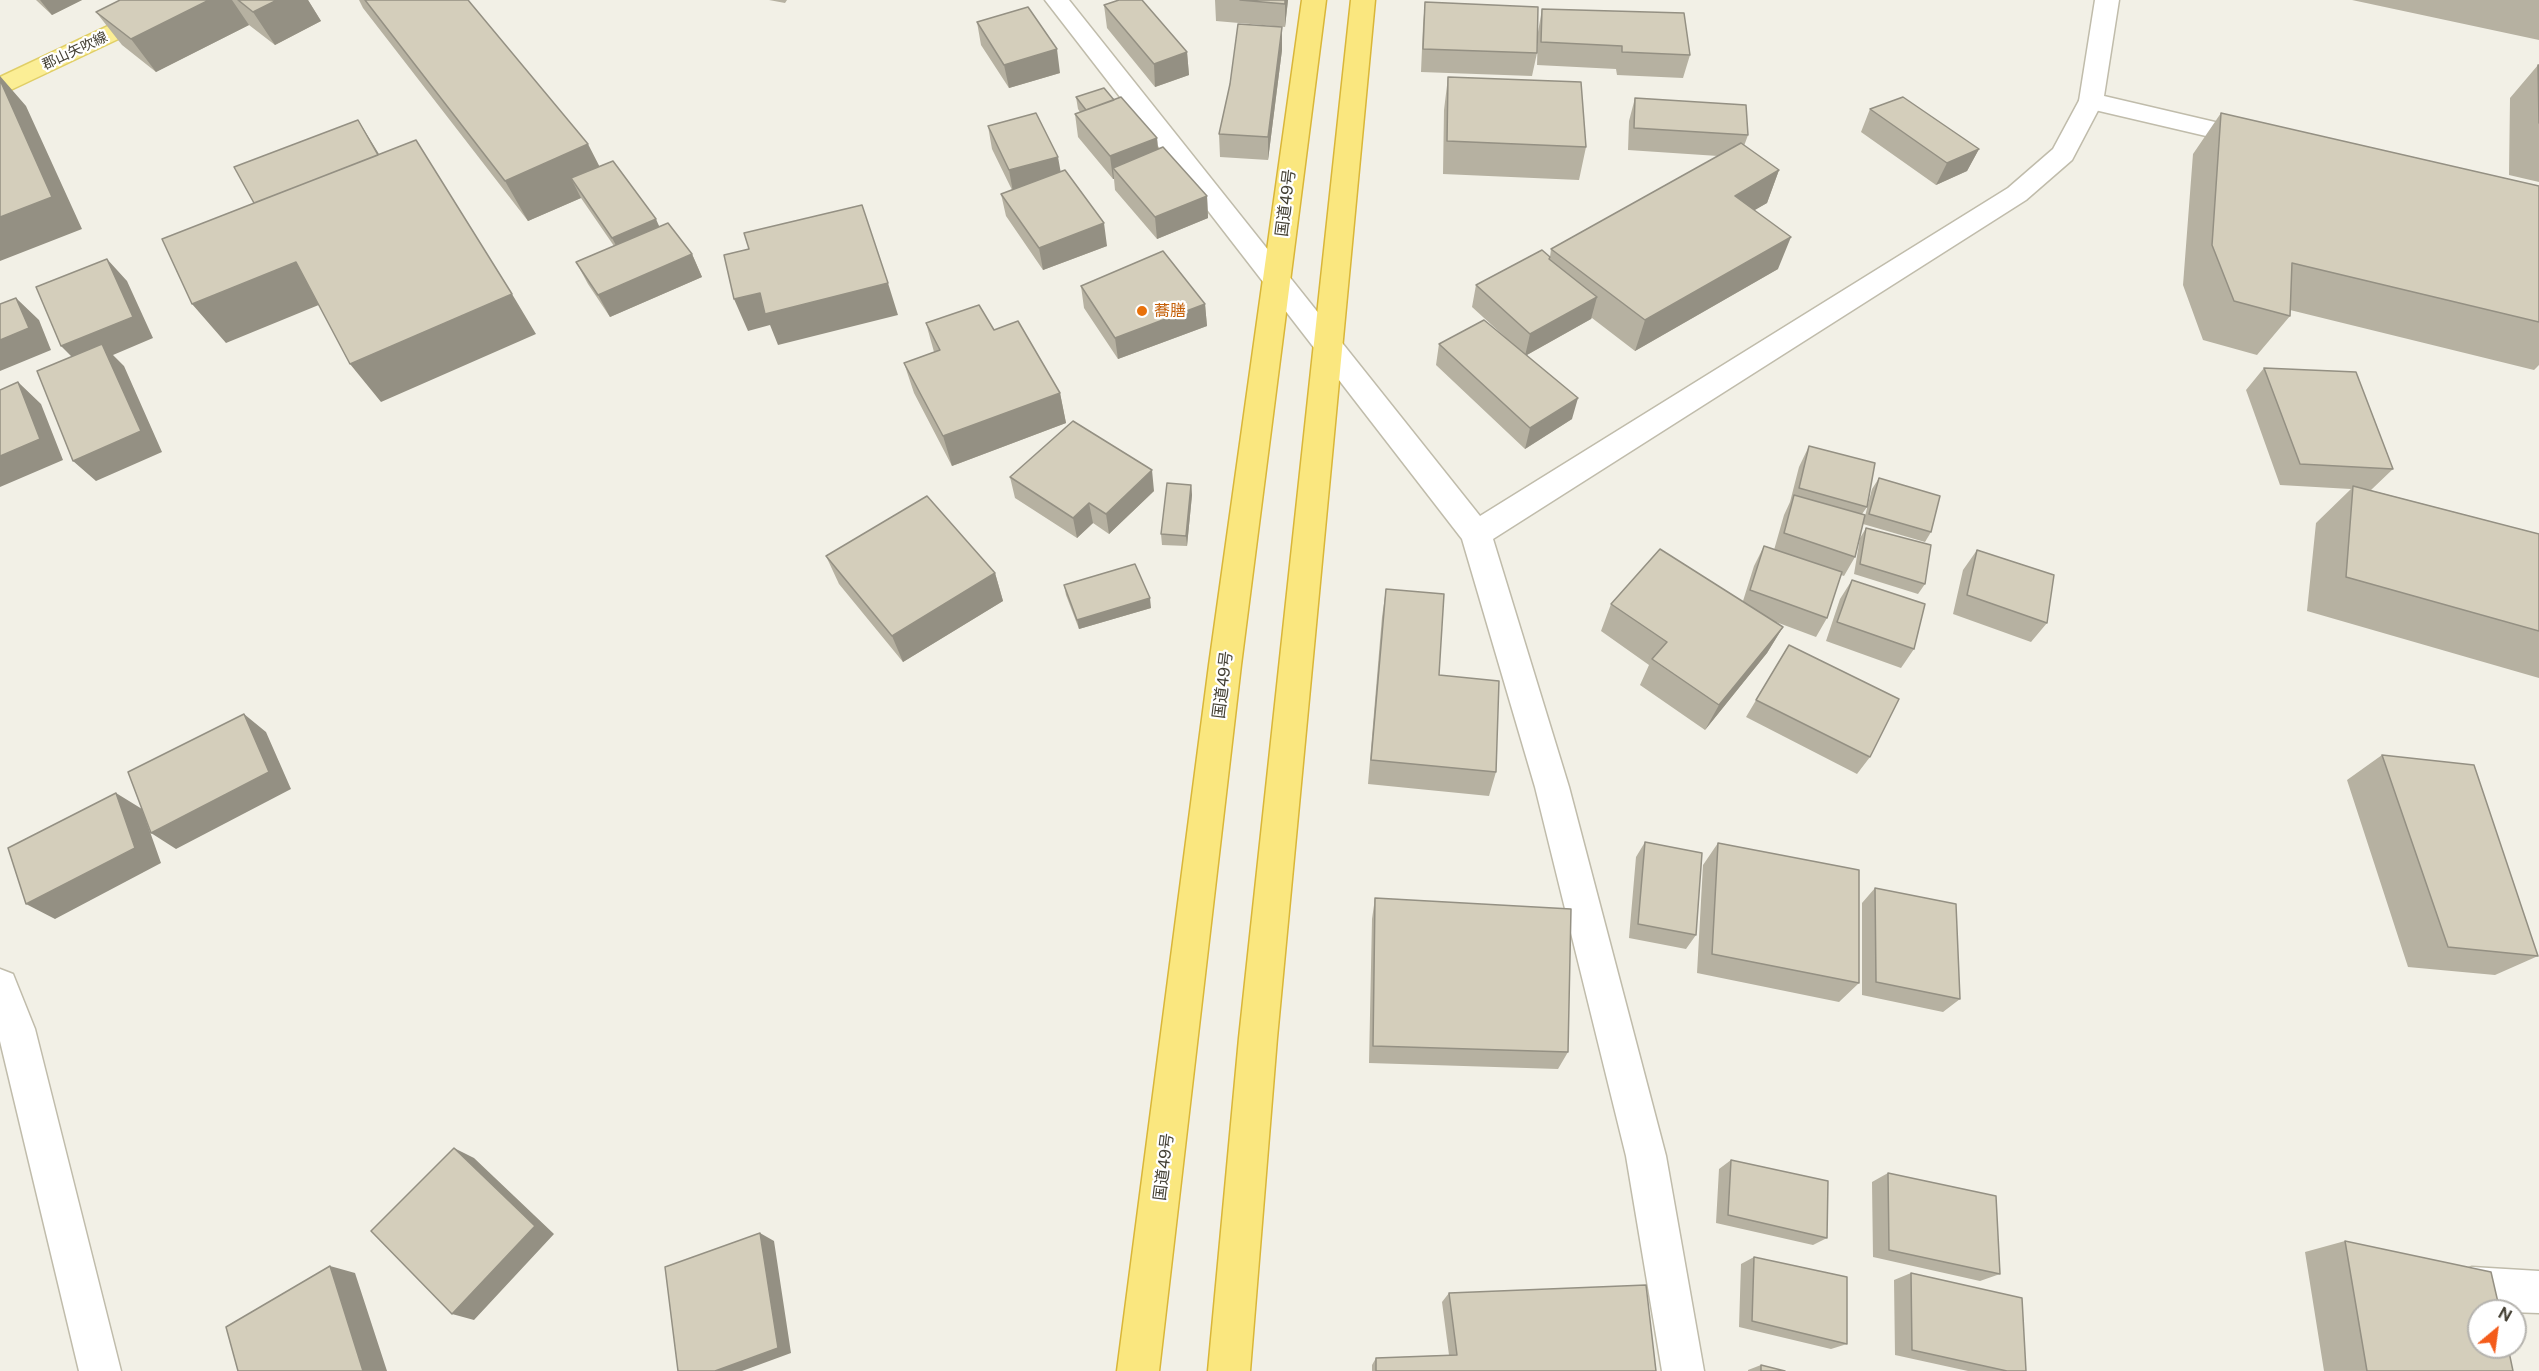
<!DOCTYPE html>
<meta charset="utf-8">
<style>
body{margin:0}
#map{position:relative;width:2539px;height:1371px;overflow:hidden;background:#f2f0e6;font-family:"Public Sans",sans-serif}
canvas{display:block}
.north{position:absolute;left:2467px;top:1299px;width:60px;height:60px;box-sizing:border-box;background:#fff;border:2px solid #b5b3ae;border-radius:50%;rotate:29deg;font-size:16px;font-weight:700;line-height:24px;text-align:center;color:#454135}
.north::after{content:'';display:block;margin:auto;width:21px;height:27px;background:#f45c1b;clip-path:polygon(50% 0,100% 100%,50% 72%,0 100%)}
</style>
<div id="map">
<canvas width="2539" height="1371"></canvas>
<div class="north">N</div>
</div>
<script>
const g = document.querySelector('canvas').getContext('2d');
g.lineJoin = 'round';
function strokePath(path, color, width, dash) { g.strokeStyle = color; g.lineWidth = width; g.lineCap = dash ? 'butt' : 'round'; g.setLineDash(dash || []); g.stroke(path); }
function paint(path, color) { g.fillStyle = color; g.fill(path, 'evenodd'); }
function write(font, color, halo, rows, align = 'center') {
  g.font = font + ' "Public Sans","Noto Sans JP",sans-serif'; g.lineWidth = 4.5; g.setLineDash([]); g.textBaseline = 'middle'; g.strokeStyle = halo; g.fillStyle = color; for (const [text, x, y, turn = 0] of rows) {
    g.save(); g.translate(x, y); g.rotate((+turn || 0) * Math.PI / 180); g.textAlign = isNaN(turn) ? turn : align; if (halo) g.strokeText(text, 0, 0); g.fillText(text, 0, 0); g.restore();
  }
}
const minor = new Path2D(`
 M1045,0h24l411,516 528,-328 45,-39 29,-54 9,-2 9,2 3,6 -31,59 -46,40 -533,339 76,248 97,369 38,215h-42l-36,-215 -91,-369 -73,-248z
 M0,969l13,5 22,55 86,342h-42l-79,-330z
 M2472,1267l67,4v42l-60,-2v21l-15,-6 -13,-38 6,-15z`);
const tertiary = new Path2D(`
 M2095,0h24l-15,96 158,37 4,6 -4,6 -9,2 -171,-40 -3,-6z`);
const primary = new Path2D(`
 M163,0h31l-4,5 -190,90v-18z`);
const trunk = new Path2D(`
 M1302,0h24l-85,665 -82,706h-42l92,-706z
 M1351,0h24l-98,1038 -27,333h-42l31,-333z`);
strokePath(minor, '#c0bcab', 3);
strokePath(tertiary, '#c0bcab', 3);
strokePath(primary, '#e0ce66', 3);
strokePath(trunk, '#d9b639', 3);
paint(minor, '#fff');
paint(tertiary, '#fff');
paint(primary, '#fbee95');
paint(trunk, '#fae77f');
paint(new Path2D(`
 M36,0h46l-30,15z
 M120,0h188l13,21 -46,24 -26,-20 -93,47 -34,-27 -26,-33z
 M359,0h109l131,167 60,59 33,28 10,23 -92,40 -22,-33 -12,-22 38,-16 -33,-48 -53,23 -165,-213z
 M769,0h18l-2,3z
 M1215,0h73l-3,27 -69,-6z
 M2352,0h187v40z
 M1425,2l112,51 -5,23 -111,-4 2,-47z
 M1104,5l83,47 2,23 -34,12 -48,-59z
 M1542,9l148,46 -7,23 -66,-3 -1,-6 -79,-4 1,-33z
 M977,22l83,51 -51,15 -28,-43z
 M1282,50l-14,110 -48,-3 -1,-23 11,-50z
 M2538,65h1v117l-30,-7 1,-77z
 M1448,77l138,70 -7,33 -136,-6 1,-64z
 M1076,97l38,3 43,38 1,11 49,47 1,22 -51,21 -42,-49 -1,-11h-1l-35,-42 -3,-23 5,-2 -2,-3z
 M1635,98l113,37 -4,11 35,24 -12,33 -13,7 24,59 -143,82 -43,-33 -1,1 -64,36 45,64 -47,30 -89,-84 3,-21 66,-7 -33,-30 4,-22 74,-28 1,-8 167,-93 -90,-6 1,-29z
 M1870,109l109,40 -12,22 -31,14 -75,-53z
 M2221,113l318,73v179l-5,5 -244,-60v6l-33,39 -54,-15 -20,-55 10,-131z
 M988,126l72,46 47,74 -64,24 -37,-54 -5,-22 11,-4 -20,-41z
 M1081,286l124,18 2,22 -89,33 -34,-51z
 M926,323l68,7 66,63 6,30 -114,43 -38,-73 -10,-30 30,-11z
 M2264,368l129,101 -22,21 -5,-1 173,45v144l-232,-67 9,-88 35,-34 -71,-4 -34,-95z
 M1809,446l58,61 -5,7 -7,43 -11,19 -3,-1 -14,43 -11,19 -40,-15 7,5 -16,26 -62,77 -65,-45 9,-20 -48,-34 10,-27 132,-3 11,-35 10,-20 10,4 10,-35 6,-13 9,-35z
 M1010,477l144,14 -45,43 -16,-11 -16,15 -62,-40z
 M1879,478l52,54 -6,10 -62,-18 9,-35z
 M1191,485l1,10 -5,51 -25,-1 -1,-11z
 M1866,528l59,56 -7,10 -64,-20 6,-36z
 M1977,550l70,73 -16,19 -78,-28 10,-44z
 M826,556l169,17 8,28 -100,61 -64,-78z
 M1852,580l62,69 -13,19 -75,-27 14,-42z
 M1064,585l87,23 -72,21 -13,-34z
 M1386,589l53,86 57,97 -7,24 -121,-12 14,-167z
 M1789,645l81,112 -13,17 -111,-57z
 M2382,755l156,201 -43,19 -87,-8 -61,-187z
 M1645,842l51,93 -10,14 -57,-11 7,-81z
 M1718,843l141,140 -20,19 -142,-29 6,-108z
 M1875,888l85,111 -17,13 -81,-17v-92z
 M1375,898l193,154 -10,17 -189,-6 3,-144z
 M1731,1160l96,78 -14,7 -97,-22 3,-54z
 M1888,1173l112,101 -20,7 -107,-24 -1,-75z
 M2345,1241l168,130h-189l-19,-119z
 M1754,1257l93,87 -16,5 -92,-22 2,-63z
 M1911,1273l115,98h-58l-73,-16 -1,-75z
 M1449,1293l207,78h-284v-6l4,-7 73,-3 -7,-53z
 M1761,1365l24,6h-37v-1z`), '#b6b1a1');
paint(new Path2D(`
 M40,0h42l-30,15z
 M209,0h23l17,25 -93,47 -25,-33z
 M277,0h31l13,21 -46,24 -22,-33z
 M1285,0h3l-3,27z
 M1282,27v23l-14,110v-23z
 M1057,49l3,24 -51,15 -5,-23z
 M1187,52l2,23 -34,12 -1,-23z
 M0,76l26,30 56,123 -82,32z
 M358,120l37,60 -140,26z
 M1157,138l2,23 -46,7 1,11h-1l-3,-23z
 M588,144l21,41 -38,-7 10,20 -53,23 -23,-40z
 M1979,149l-12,22 -31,14 11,-22z
 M1058,157l4,22 -49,13 -4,-22z
 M1779,170l-12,33 -43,25 11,-32z
 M1207,196l1,22 -51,21 -2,-22z
 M656,219l10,23 -42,18 -12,-22z
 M1104,223l3,23 -64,24 -4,-22z
 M1791,237l-13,32 -143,82 10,-31z
 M692,254l10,23 -92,40 -12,-22z
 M107,259l20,22 26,57 -40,17 11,11 38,86 -66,29 -23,-20 10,-93 -22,-22z
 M296,262l30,40 -100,41 -34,-39z
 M888,283l10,32 -120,30 -8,-20 -22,6 -14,-32 26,-6z
 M512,294l24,40 -155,68 -31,-38z
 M1597,297l-6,22 -66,37 5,-22z
 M16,298l23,22 12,30 -51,21v-31z
 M1205,304l2,22 -89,33 -3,-21z
 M18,382l23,22 22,56 -63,27v-31z
 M1060,393l6,30 -114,43 -9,-30z
 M1578,398l-6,21 -47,30 5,-21z
 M1152,470l2,21 -45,43 -3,-20z
 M1191,485l1,10 -5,51 -1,-10z
 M1089,503l4,20 -16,15 -4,-20z
 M995,573l8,28 -100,61 -11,-26z
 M1150,598l1,10 -72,21 -2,-9z
 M1783,627l-16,26 -62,77 14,-25z
 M244,714l22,18 25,57 -115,60 -25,-16z
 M116,793l26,16 19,54 -106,56 -29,-15z
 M454,1148l20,10 80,76 -80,86 -22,-6z
 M760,1233l14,8 17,112 -49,18h-27z
 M330,1266l25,7 32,98h-24z`), '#949083');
const building = new Path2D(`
 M120,0h89l-78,39 -35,-27z
 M238,0h39l-24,12z
 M365,0h103l120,144 -83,37z
 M1119,0h23l45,52 -33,12 -50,-59z
 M1240,0h45v4z
 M1425,2l113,5 -1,46 -114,-4z
 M1028,7l29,42 -53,16 -27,-43z
 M1542,9l142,4 6,42 -68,-3v-6l-81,-4z
 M1238,24l44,3 -14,110 -49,-3 11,-50z
 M2538,65h1v58z
 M1448,77l133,5 5,65 -139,-6z
 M0,80l52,117 -52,20z
 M1104,88l10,12 -28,10 -10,-13z
 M1121,97l36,41 -47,18 -35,-42z
 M1903,97l76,52 -32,14 -77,-54z
 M1635,98l111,7 2,30 -114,-7z
 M1036,113l22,44 -49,13 -21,-44z
 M2221,113l318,73v136l-247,-59 -2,53 -56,-15 -22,-56z
 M358,120l20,35 -124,48 -20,-36z
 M416,140l96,154 -162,70 -54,-102 -104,42 -30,-65z
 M1741,143l38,27 -44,26 56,41 -146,83 -94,-71z
 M1163,147l44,49 -52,21 -42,-49z
 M613,161l43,58 -44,19 -41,-60z
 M1065,170l39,53 -65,25 -38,-54z
 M862,205l26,78 -123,31 -5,-21 -26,6 -10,-44 25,-6 -5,-16z
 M668,223l24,31 -94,41 -22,-33z
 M1542,250l8,7 -1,2 48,38 -67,37 -54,-49z
 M1163,251l42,53 -90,34 -34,-52z
 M107,259l26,58 -72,29 -25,-59z
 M16,298l13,30 -29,12v-36z
 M979,305l15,25 24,-9 42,72 -117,43 -39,-73 36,-13 -14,-27z
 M1484,320l94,78 -48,30 -91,-84z
 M102,344l39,87 -68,30 -36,-90z
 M2264,368l92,4 37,97 -93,-5z
 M18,382l22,57 -40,17v-66z
 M1073,421l79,49 -46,44 -17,-11 -16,15 -63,-41z
 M1809,446l66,17 -8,44 -68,-19z
 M1879,478l61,18 -9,36 -62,-18z
 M1167,483l24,2 -5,51 -25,-2z
 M2353,486l186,48v97l-193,-54z
 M1794,495l71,20 -10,42 -71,-24z
 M927,496l68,77 -103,63 -66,-80z
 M1866,528l65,17 -6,39 -65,-20z
 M1764,546l78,26 -15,46 -77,-28z
 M1660,549l123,78 -64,78 -67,-46 15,-17 -56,-38z
 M1977,550l77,25 -7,48 -80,-28z
 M1135,564l15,34 -73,22 -13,-35z
 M1852,580l73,24 -11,45 -77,-27z
 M1386,589l58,5 -5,81 60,6 -3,91 -125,-12z
 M1789,645l110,54 -29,58 -114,-57z
 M244,714l25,58 -118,61 -23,-61z
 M2382,755l92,10 64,191 -90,-9z
 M116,793l19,55 -109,56 -18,-56z
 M1645,842l57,11 -6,82 -58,-11z
 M1718,843l141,27v113l-147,-29z
 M1875,888l81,16 4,95 -84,-17z
 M1375,898l196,11 -3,143 -195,-6z
 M454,1148l81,78 -83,88 -81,-83z
 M1731,1160l97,21 -1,57 -99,-23z
 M1888,1173l108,23 4,78 -111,-24z
 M760,1233l18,115 -63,23h-37l-13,-104z
 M2345,1241l146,31 9,39h-21v36h29l5,24h-146z
 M1754,1257l93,20v67l-95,-23z
 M330,1266l33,105h-125l-12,-44z
 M1911,1273l111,25 4,73h-19l-95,-21z
 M1646,1285l10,86h-280v-13l81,-3 -8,-62z
 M1761,1365l24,6h-24z`);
paint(building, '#d4cebb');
strokePath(building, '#949083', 1.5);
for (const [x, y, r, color] of [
 [1142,311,6,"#e8710a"]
]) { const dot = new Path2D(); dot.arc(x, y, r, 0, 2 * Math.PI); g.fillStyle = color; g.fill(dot); strokePath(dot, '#fff', 2); }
write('14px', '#454135', '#fff', [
 ["郡山矢吹線",75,51,-25]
]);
write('16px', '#454135', '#fff', [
 ["国道49号",1286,203,-83],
 ["国道49号",1223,685,-83],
 ["国道49号",1164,1167,-83]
]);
write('16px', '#c56008', '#fff', [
 ["蕎膳",1154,311]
], 'left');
</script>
